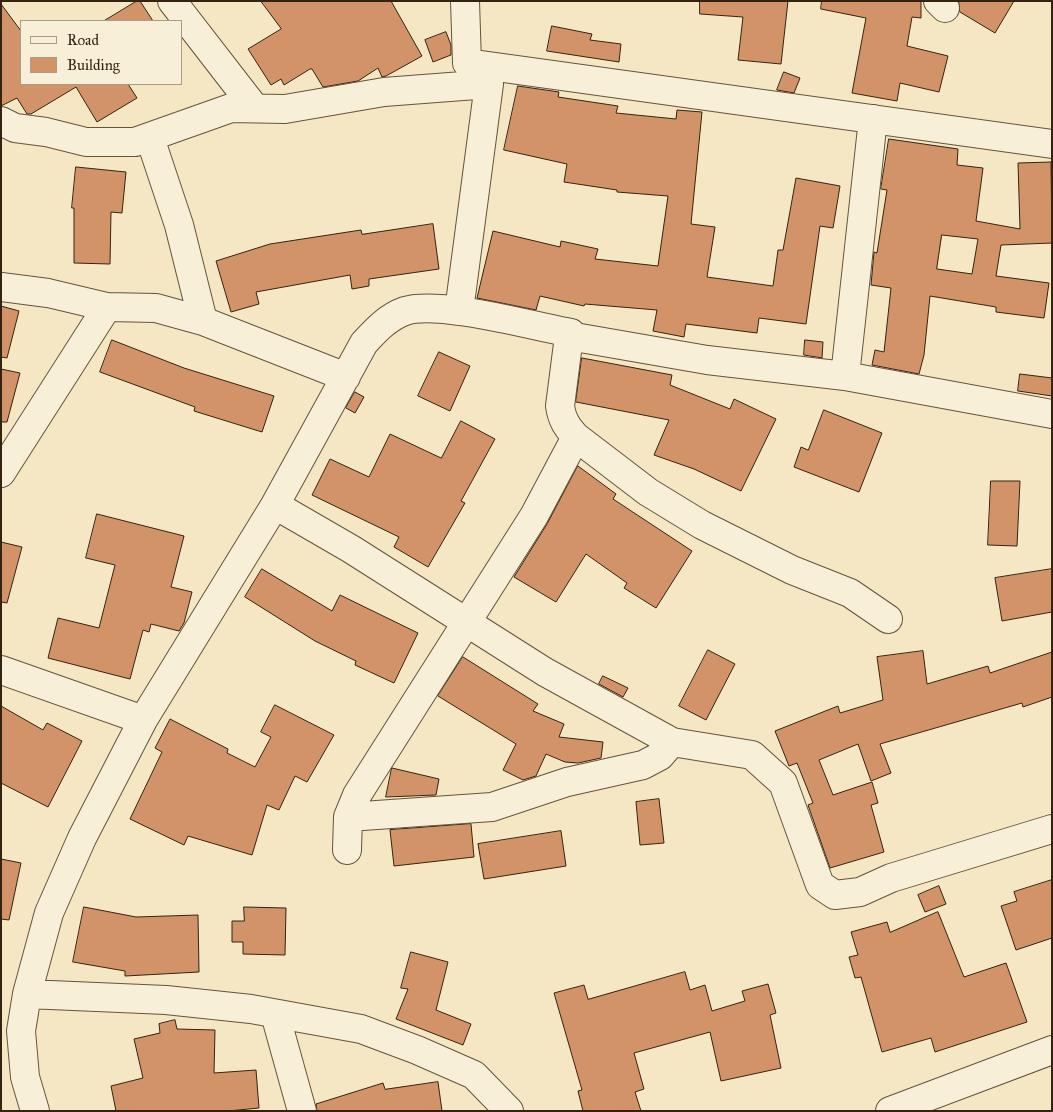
<!DOCTYPE html>
<style>
body{margin:0}
#map{position:relative;width:1053px;height:1112px;overflow:hidden;background:#f5e7c3;font-family:"IM FELL Great Primer",serif}
canvas{display:block}
.frame{position:absolute;inset:0;border:2px solid #342310;pointer-events:none}
.legend{position:absolute;left:20px;top:20px;width:162px;height:65px;box-sizing:border-box;background:#f8efd8;border:1px solid #aa9d88;margin:0;padding:6px 9px;list-style:none;font-size:15px;color:#342310}
.legend li{display:flex;align-items:center;gap:10px;height:25px}
.legend b{width:25px;border:1px solid #aa9d88}
</style>
<div id="map">
<canvas width="1053" height="1112"></canvas>
<div class="frame"></div>
<ul class="legend">
<li><b style="height:6px;background:#f8efd8"></b>Road</li>
<li><b style="height:14px;background:#d39368"></b>Building</li>
</ul>
</div>
<script>
const g = document.querySelector('canvas').getContext('2d');
g.lineJoin = 'round';
function paint(path, color) { g.fillStyle = color; g.fill(path, 'evenodd'); }
function strokePath(path, color, width, dash) { g.strokeStyle = color; g.lineWidth = width; g.lineCap = dash ? 'butt' : 'round'; g.setLineDash(dash || []); g.stroke(path); }
const building = new Path2D(`
 M137,1h3l13,20h-49z
 M261,1h130l31,55 -36,20 -4,1 -4,-9 -20,13 -35,6 -11,-18h-2l-26,16 -3,-6 -10,6 -23,-36 33,-20z
 M700,1h88l-7,63 -43,-4 5,-43 -43,-3z
 M822,1h99v17l-9,-1 -5,29 41,10 -9,36 -39,-9 -3,18 -45,-8 14,-75 -45,-9z
 M959,1h55l-19,32 -35,-21z
 M1,4l20,27v53h107l9,14 -40,24 -21,-35 -45,27h-4l-10,-16 -16,8z
 M552,26l40,8 -2,6 31,4 -2,18 -72,-11z
 M446,32l5,13v10l-18,7 -8,-22z
 M784,72l16,6 -6,15 -17,-3z
 M518,86l41,6 -1,5 60,9 -2,7 60,6 1,-9 25,2 -11,112 24,3 -8,50 66,9 5,-36h5l13,-72 44,8 -7,42 -13,-2 -14,98 -47,-6 -2,15 -71,-9 -2,13 -31,-6 4,-21 -72,-6 -1,2 -44,-10 -4,14 -59,-12 16,-67 67,16 1,-6 37,8 -3,10 63,7 10,-70 -51,-4v-2l-53,-8 3,-18 -63,-14z
 M889,139l69,10 -1,16 26,3 -7,53 44,8 -2,-66 33,-1 1,81 -51,2 -5,31 53,7 -5,35 -48,-6v-5l-66,-11 -6,59 -5,19 -47,-9 3,-15 9,2 7,-64 -20,-3 3,-33 3,1 10,-63 -6,-1zM942,235l36,4 -6,35 -35,-5z
 M76,167l50,5 -4,41 -11,-1 -1,52 -36,-1v-55h-2z
 M433,224l6,45 -70,10v7l-17,3 -2,-14 -94,17 3,12 -28,8 -15,-51 54,-17 91,-14 1,4z
 M1,306l18,5 -12,47 -6,-1z
 M112,340l72,28 90,28 -12,36 -68,-21 1,-4 -95,-35z
 M805,340l18,2 -1,16 -18,-3z
 M439,352l31,14 -20,45 -32,-15z
 M582,358l90,17 -2,10 60,24 4,-10 42,20 -35,72 -47,-22 -40,-14 15,-35 -93,-18z
 M1,369l19,4 -13,49h-6z
 M1020,374l32,4v18l-34,-5z
 M355,392l9,5 -9,16 -9,-5z
 M824,410l58,23 -23,59 -65,-25 7,-20 7,3z
 M461,421l34,18 -34,62 4,2 -37,64 -34,-20 5,-10 -87,-42 18,-36 39,18 21,-43 51,24z
 M578,466l38,28 -3,5 79,52 -36,57 -32,-20 3,-5 -41,-29 -30,48 -42,-25 33,-53z
 M991,481h29l-3,65 -29,-1z
 M97,514l87,22 -13,51 21,5 -8,31 -5,8 -28,-7 -2,8 -6,-2 -13,49 -82,-21 10,-40 41,10 16,-63 -29,-7z
 M1,542l21,5 -15,56 -6,-1z
 M262,569l70,42 8,-16 78,38 -24,50 -39,-18 1,-4 -41,-20 -70,-44z
 M1052,569v43l-50,9 -7,-43z
 M708,650l27,14 -29,56 -27,-14z
 M923,651l4,33 61,-18 2,7 62,-21v45l-29,10 -1,-4 -142,41 11,29 -20,8 -13,-37 -39,16 14,35 39,-13 6,21 -7,2 13,47 -54,16 -22,-63 5,-2 -16,-40 -8,3 -14,-35 63,-25 2,7 43,-13 -6,-43z
 M463,657l75,47 -5,7 31,13 -5,13 44,5 -2,16 -23,5 -13,-1 -19,-8 -10,22 -13,4 -20,-10 13,-26 -78,-48z
 M603,676l25,12 -5,9 -24,-13z
 M275,705l59,30 -27,47 -12,-6 -16,34 -12,-5 -15,50 -64,-19 -4,9 -54,-26 32,-67 -7,-4 15,-29 58,30 -1,4 28,14 16,-30 -10,-5z
 M1,706l42,24 4,-7 35,18 -34,66 -47,-24z
 M392,768l47,11 -3,16 -50,2z
 M659,799l5,44 -24,2 -4,-43z
 M471,824l3,33 -80,9 -4,-36z
 M561,831l5,35 -82,13 -6,-35z
 M1,859l20,4 -12,57 -8,-1z
 M1052,880v58l-36,12 -15,-44 16,-5 -3,-9z
 M939,886l7,18 -21,8 -7,-17z
 M84,907l52,10 62,-2 1,57 -74,4v-5l-52,-9z
 M244,907l42,1 -1,47 -42,-1v-12h-11v-21h12z
 M938,912l26,65 42,-14 21,59 -92,30 -4,-14 -49,14 -21,-75 -6,1 -6,-21 9,-2 -7,-23 36,-10 3,10z
 M411,952l37,10 -12,48 35,14 -8,21 -67,-26 12,-30 -7,-1z
 M685,972l5,18 15,-5 7,26 33,-10 -3,-10 26,-7 8,29 -6,2 11,53 -60,13 -11,-49 -76,21 10,36 -9,3 6,19h-58l-5,-20 4,-1 -28,-97 30,-8 4,14z
 M175,1020l2,9 38,1 -1,43 42,-3 3,38 -31,3h-112l-5,-25 32,-8 -9,-39 26,-6 -1,-9z
 M438,1082l4,29h-125l-1,-7 67,-21 2,6z`);
paint(building, '#d39368');
strokePath(building, '#342310', 1);
const minor = new Path2D(`
 M172,1l82,106
 M938,1l7,7
 M467,63l585,81
 M1,121l14,7 31,4 40,10h49l96,-34 54,1 99,-17 105,-8
 M150,138l29,87 24,96
 M1,287l47,6 59,14 49,1 47,13 143,56
 M459,311l30,-227 -22,-21 -2,-62
 M569,336l-9,70c2,14 7,21 16,31l72,55 54,33 90,45 58,23 38,26
 M845,376l28,-257
 M1,473l106,-166
 M275,505l76,44 194,123 127,70 80,13 31,28 37,102 15,10 25,-3 31,-14 161,-49
 M1,670l142,50
 M348,817l144,-10 75,-25 76,-17 17,-9 12,-14
 M347,850l1,-33 9,-22 177,-279 42,-79
 M27,994l139,6 85,9 110,20 56,21 57,25 35,36
 M275,1014l27,97
 M35,1111l-10,-34 -4,-46 6,-37 22,-81 33,-75 61,-118 132,-215 89,-162c12,-13 24,-26 41,-32 33,-11 128,15 166,22l-2,3 138,24 138,16 207,38
 M890,1111l162,-61`);
strokePath(minor, '#64543d', 30);
strokePath(minor, '#f8efd8', 28);
</script>
